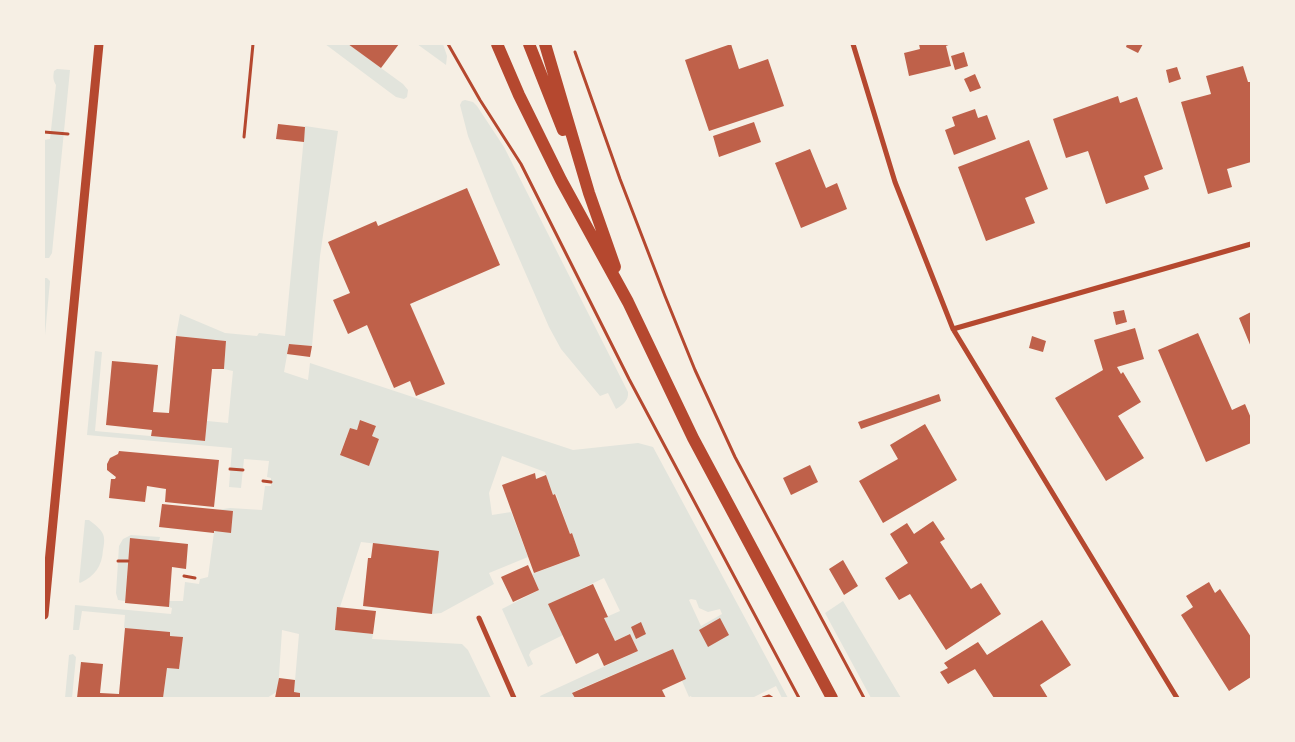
<!DOCTYPE html>
<style>
body{margin:0}
#map{position:relative;width:1295px;height:742px;overflow:hidden;background:#f6efe4;font-family:Lato,sans-serif}
canvas{display:block}
.frame{position:absolute;inset:0;border:45px solid #f6efe4;pointer-events:none}
</style>
<div id="map">
<canvas width="1295" height="742"></canvas>
<div class="frame"></div>
</div>
<script>
const g = document.querySelector('canvas').getContext('2d');
g.lineJoin = 'round';
function paint(path, color) { g.fillStyle = color; g.fill(path, 'evenodd'); }
function strokePath(path, color, width, dash) { g.strokeStyle = color; g.lineWidth = width; g.lineCap = dash ? 'butt' : 'round'; g.setLineDash(dash || []); g.stroke(path); }
paint(new Path2D(`
 M325,44h23l55,40 5,6 -1,7 -3,2 -8,-2z
 M417,44h26l4,12 -1,9z
 M57,69l13,1 -18,183 -3,5h-5v-118l6,-1 6,-54c-3,-5 -3,-8 -2,-14z
 M465,100l8,2 4,4 27,41 124,245c1,8 -5,13 -12,17l-8,-16 -8,3 -39,-47 -12,-22 -55,-126 -26,-65 -8,-31 2,-4z
 M305,126l33,5 -18,125 -8,90 -23,-2 -5,28 24,8 2,-17 263,87 65,-7 15,4 135,251h-6l-6,-12 -24,12h-60l-1,-2 -2,1 -7,-16 4,-2 -13,-30 -100,43 2,6h-34l-1,-2 98,-45 -8,-17 -15,7 -11,-23 16,-7 -16,-33 -55,26 14,31 -32,16 -2,4 4,9 -5,3 -26,-58 37,-19 -7,-16 48,-18 -8,-23 -2,1 -14,-40 -3,1 -8,-23 -43,-16 -13,37 3,22 19,-3 17,45 -39,16 5,11 -53,29 -9,1 6,-63 -77,-9 -21,65h-3l-2,22 38,5 -1,5 90,5 6,6 23,48h-191v-5l-6,-1 5,-58 -17,-4 -4,61 -11,7h-104l4,-30 12,1 4,-32 -13,-1v-4l-46,-4 1,-13 -43,-4 -3,19h-6l2,-25 96,9 1,-6 -3,-1v-6h14l2,-19 14,2 1,-5 8,-2 9,-67 13,-2 32,2 3,-24h6v-8l-4,-1 2,-16 -25,-2 -3,29 -12,-1 3,-39 -145,-13 8,-84 7,1 -7,79 110,10 2,-20 21,2 5,-52 -9,-2 2,-28 -50,-5 4,-22 45,19 32,3 2,-3 26,3zM361,420l15,6 -4,10 7,3 -10,26 -29,-11 10,-26 7,2zM691,599l5,1 3,8 9,4 12,-3 2,5 -21,12 -12,-26z
 M44,278h3l3,3 -6,65z
 M85,520h4c5,4 11,8 14,14 2,5 1,11 0,16 -1,16 -8,26 -23,33l-1,-1z
 M131,535l29,2 -1,4 -29,-2 -5,62 -7,-1 -2,-7 3,-47 4,-7z
 M843,601l58,97h-30l-46,-85z
 M73,654l3,3 -4,41h-7l4,-43z`), '#e2e4dc');
paint(new Path2D(`
 M348,44h51l-18,24z
 M731,44l8,25 29,-10 16,47 -75,25 -24,-71z
 M919,44h32l-5,2 5,20 -42,10 -5,-23 16,-4z
 M1127,44h16l-5,9 -12,-6z
 M964,52l4,14 -13,4 -4,-14z
 M1243,66l5,16h2l1,4v76l-24,7 5,18 -24,7 -27,-92 30,-8 -5,-18z
 M1177,67l4,12 -12,4 -3,-13z
 M975,74l6,14 -11,4 -6,-13z
 M1118,96l2,7 17,-6 26,72 -19,7 5,13 -43,15 -18,-53 -22,7 -13,-39z
 M975,109l3,9 9,-3 9,24 -42,16 -9,-25 10,-4 -3,-9z
 M754,122l7,20 -42,15 -6,-21z
 M278,124l27,3 -1,15 -28,-3z
 M1029,140l19,49 -23,9 10,25 -49,18 -28,-74z
 M810,149l16,39 11,-5 10,26 -46,19 -26,-65z
 M467,188l33,77 -90,39 35,80 -29,12 -6,-15 -16,7 -27,-63 -19,9 -15,-34 17,-7 -22,-51 48,-21 2,5z
 M1124,310l3,12 -11,3 -3,-13z
 M1251,312v35l-12,-29z
 M1135,328l9,31 -27,8 4,7 2,-2 18,30 -23,14 26,42 -38,23 -51,-83 48,-28 -9,-30z
 M1198,333l34,77 13,-6 6,14v25l-45,19 -48,-112z
 M176,336l50,5 -2,28h-12l-7,72 -54,-5 1,-6 -46,-5 6,-64 46,4 -5,47 16,1z
 M1032,336l14,5 -3,11 -14,-4z
 M289,344l23,2 -2,11 -23,-3z
 M939,394l2,7 -80,28 -3,-7z
 M360,420l16,6 -4,10 7,3 -10,27 -29,-11 10,-27 7,2z
 M925,424l32,56 -74,43 -24,-42 39,-22 -8,-14z
 M119,451l100,9 -5,47 -49,-5 1,-13 -19,-3 -2,16 -36,-4 2,-19h4l1,-2 -9,-7v-6l3,-6 8,-4z
 M810,465l8,17 -27,13 -8,-17z
 M535,473l1,6 10,-4 7,20 2,-1 15,40 2,-1 8,23 -46,17 -32,-88z
 M162,504l71,7 -2,22 -17,-2v2l-55,-6z
 M933,521l12,18 -5,3 31,47 10,-6 20,31 -55,36 -36,-56 -11,6 -14,-22 23,-15 -18,-29 17,-11 7,11z
 M130,538l58,6 -2,25 -14,-2 -3,40 -44,-4z
 M373,543l66,8 -7,63 -69,-8 5,-48h3z
 M843,560l15,26 -14,9 -15,-26z
 M528,565l11,25 -26,12 -12,-25z
 M1209,582l6,11 5,-4 31,48v40l-22,14 -48,-76 12,-8 -7,-11z
 M593,584l15,33 -4,1 11,23 15,-7 8,17 -34,15 -6,-13 -22,11 -28,-60z
 M337,607l39,4 -3,23 -38,-4z
 M720,618l9,17 -21,12 -9,-17z
 M1042,620l29,45 -31,20 8,13h-54l-19,-29 -27,15 -8,-12 8,-4 -4,-5 34,-21 9,13z
 M641,622l5,12 -10,5 -5,-12z
 M125,628l45,4v4l13,1 -4,32 -12,-1 -4,30h-86l4,-36 22,2 -3,29 19,1z
 M673,649l13,30 -24,11 4,8h-91l-3,-5z
 M279,678l16,2 -1,12 6,1v5h-25z`), '#bf614a');
strokePath(new Path2D(`
 M448,44l32,56 41,64 108,215 170,319
 M575,52l45,127 45,117 30,74 40,87 129,241
 M44,132l24,2
 M244,137l9,-93
 M230,469l13,1
 M263,481l8,1
 M118,561h10
 M184,576l11,2
 M763,698l6,-2 3,2`), '#b5482f', 3);
strokePath(new Path2D(`
 M853,44l42,138 58,147 224,369
 M953,329l298,-85
 M479,618l35,80`), '#b5482f', 5);
strokePath(new Path2D(`
 M44,615l55,-571`), '#b5482f', 9);
strokePath(new Path2D(`
 M497,44l22,51 42,85 67,122 65,136 139,260
 M529,44l34,86
 M545,44l44,149 26,74`), '#b5482f', 12);
</script>
